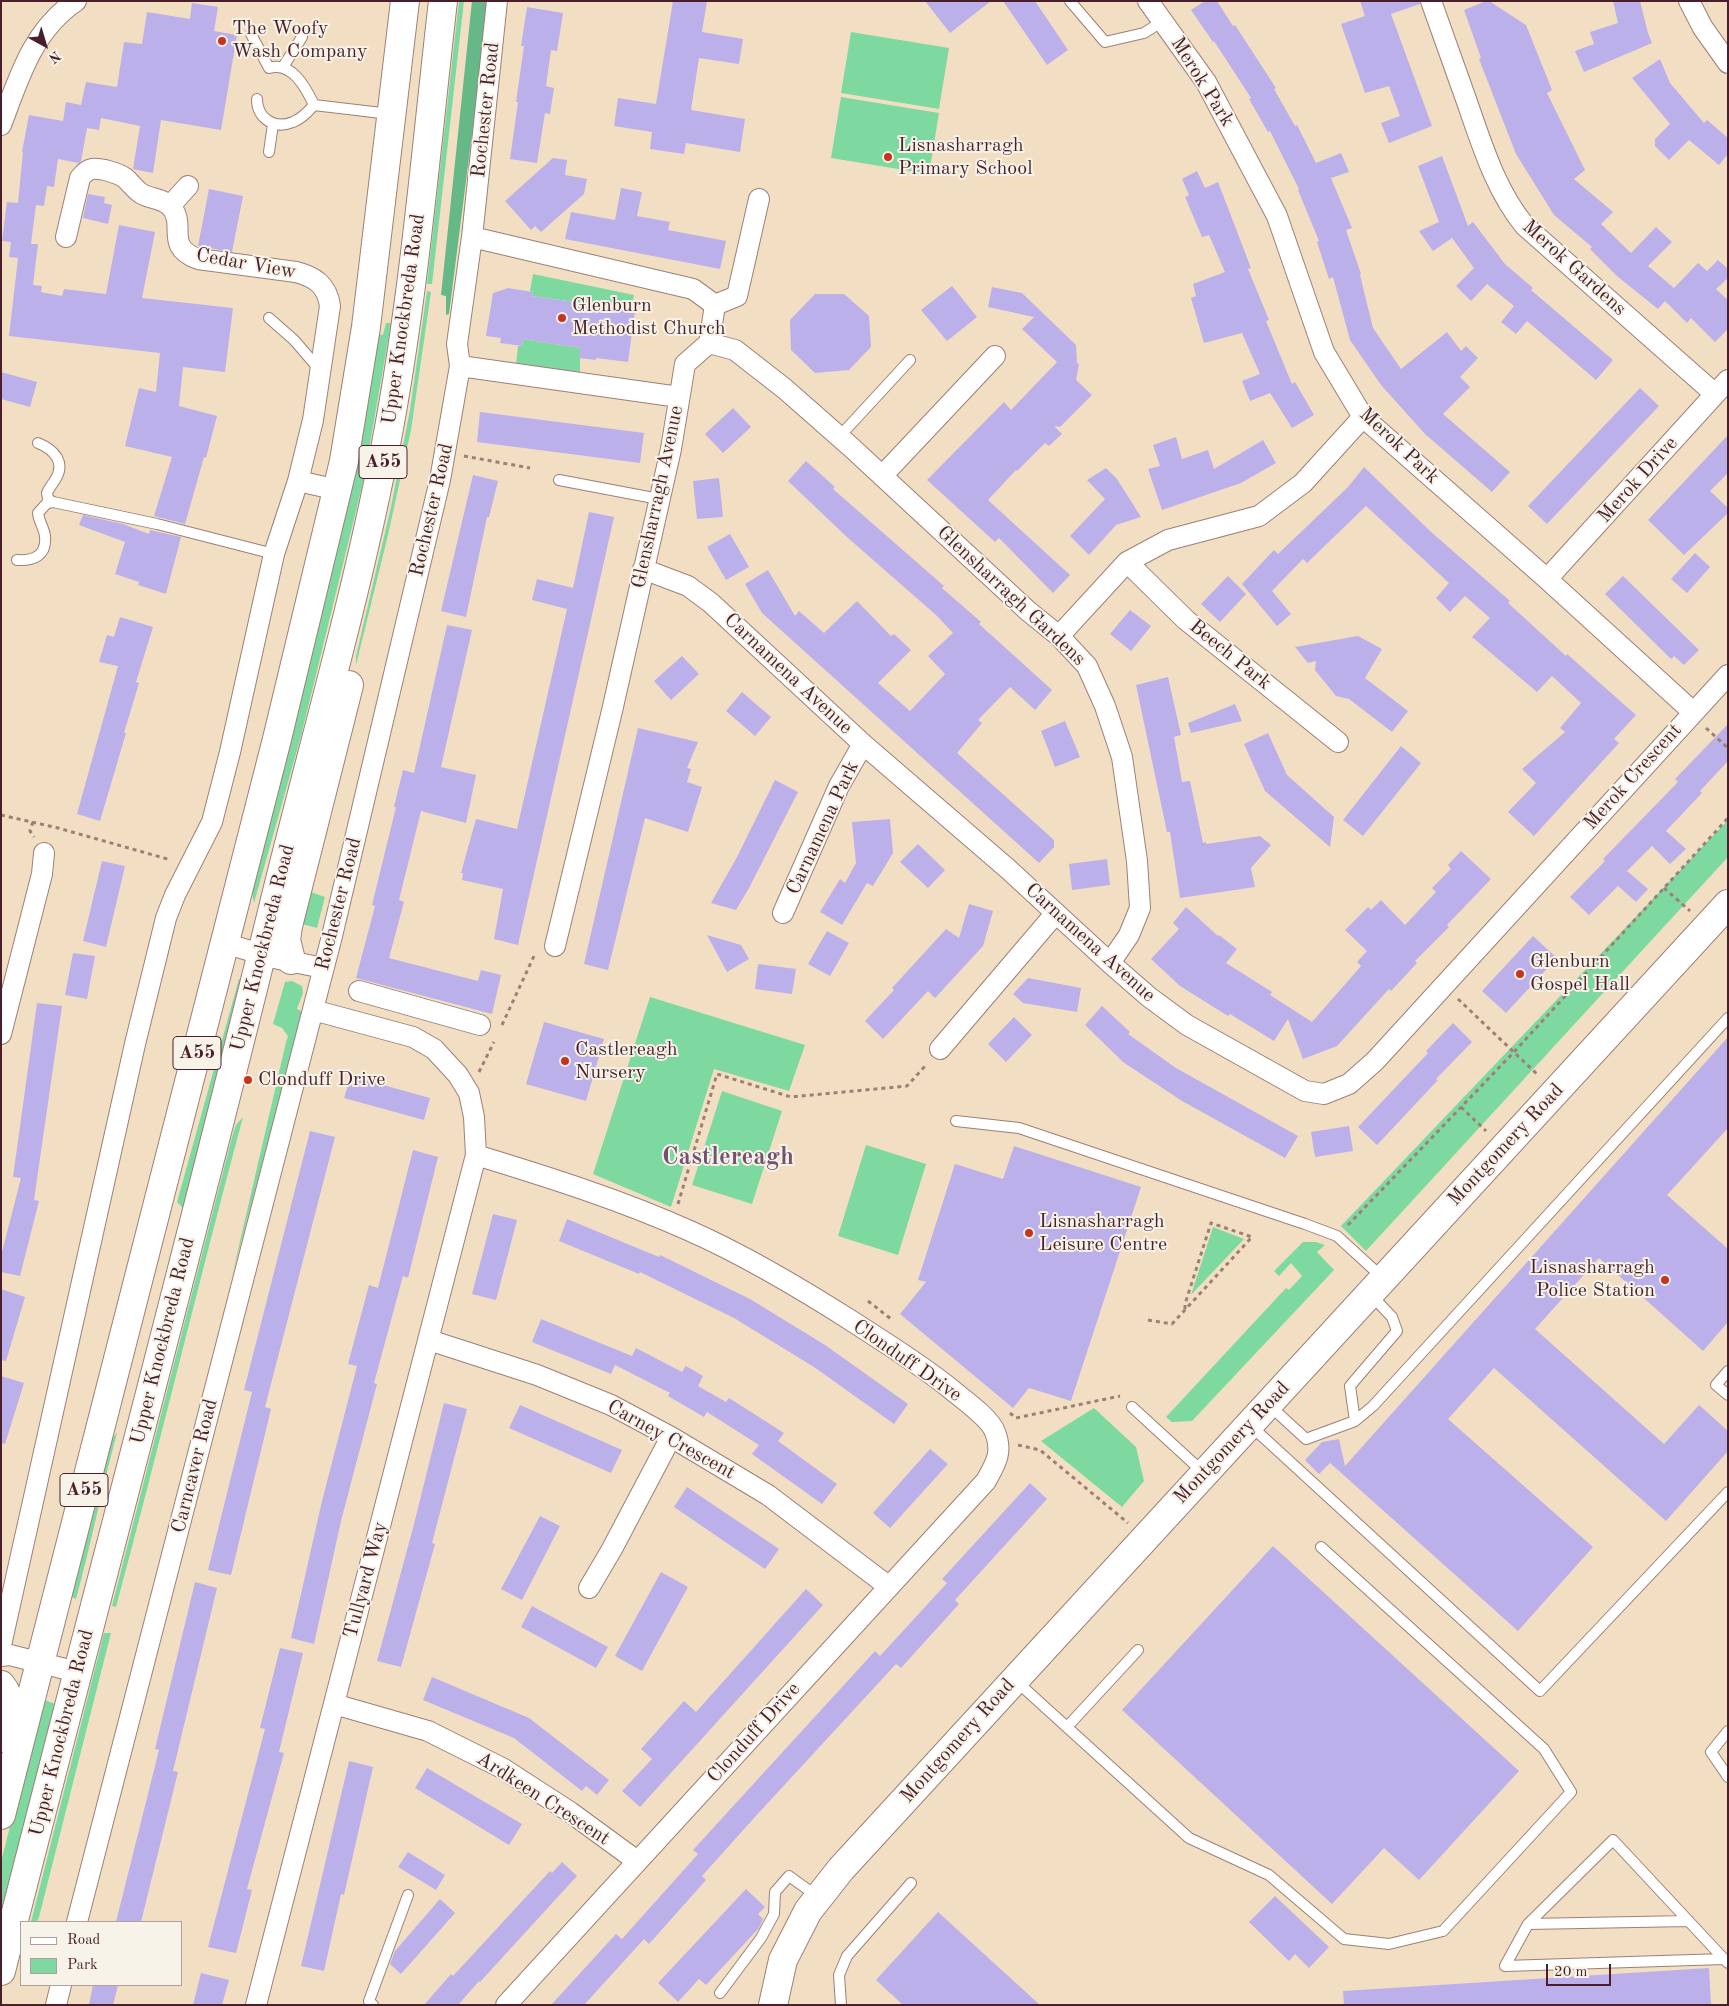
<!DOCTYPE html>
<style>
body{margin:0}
#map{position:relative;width:1729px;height:2006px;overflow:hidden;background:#f2dfc3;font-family:"Old Standard TT",serif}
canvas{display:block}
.frame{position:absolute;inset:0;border:2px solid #4a1f2b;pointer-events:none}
.legend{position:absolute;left:20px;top:1921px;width:162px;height:65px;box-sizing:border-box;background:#f7f3e8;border:1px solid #b29e9c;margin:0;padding:6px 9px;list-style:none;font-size:15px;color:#4a1f2b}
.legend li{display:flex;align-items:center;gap:10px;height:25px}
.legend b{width:25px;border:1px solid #b29e9c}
.north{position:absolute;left:20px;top:20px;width:50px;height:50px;-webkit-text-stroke:4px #f7f3e8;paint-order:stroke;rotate:141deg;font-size:14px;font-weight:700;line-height:20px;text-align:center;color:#4a1f2b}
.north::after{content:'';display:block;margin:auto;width:18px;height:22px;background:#4a1f2b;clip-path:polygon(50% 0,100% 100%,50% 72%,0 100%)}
.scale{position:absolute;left:1546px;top:1964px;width:65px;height:22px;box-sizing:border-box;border:2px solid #4a1f2b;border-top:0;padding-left:6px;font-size:15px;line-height:18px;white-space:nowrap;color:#4a1f2b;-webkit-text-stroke:4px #f7f3e8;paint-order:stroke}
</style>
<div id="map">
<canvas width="1729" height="2006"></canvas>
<div class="frame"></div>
<ul class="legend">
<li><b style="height:6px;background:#fff"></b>Road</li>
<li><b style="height:14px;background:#7ed9a0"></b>Park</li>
</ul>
<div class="north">N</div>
<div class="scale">20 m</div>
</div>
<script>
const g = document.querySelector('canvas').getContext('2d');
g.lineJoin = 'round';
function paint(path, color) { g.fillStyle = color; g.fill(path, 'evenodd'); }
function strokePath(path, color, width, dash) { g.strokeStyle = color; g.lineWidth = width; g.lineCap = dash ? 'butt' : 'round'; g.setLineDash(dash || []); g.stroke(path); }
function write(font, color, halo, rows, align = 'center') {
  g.font = font + ' "Old Standard TT",serif'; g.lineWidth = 4; g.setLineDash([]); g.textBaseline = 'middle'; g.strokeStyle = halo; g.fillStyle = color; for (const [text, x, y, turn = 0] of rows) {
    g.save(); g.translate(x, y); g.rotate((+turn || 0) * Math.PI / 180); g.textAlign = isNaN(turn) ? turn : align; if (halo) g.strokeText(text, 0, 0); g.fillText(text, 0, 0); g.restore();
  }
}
paint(new Path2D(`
 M459,1h5l-32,283h-5z
 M851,32l98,16 -10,61 -98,-16z
 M841,97l98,16 -10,61 -98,-16z
 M533,274l101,21 -3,15 -99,-14 1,-4 -3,-1z
 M427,291l4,1 -20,138 -23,105 -32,130v-9l35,-149 19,-97z
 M386,323h5l-27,155 -63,258 -47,167 -2,-10 85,-342 22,-101 19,-116 5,1z
 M523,339l57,9v25l-64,-8 2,-19h4z
 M1728,820v37l-362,394 -25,-25z
 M311,892l14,5 -8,31 -15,-4z
 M239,979l4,1 -59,229 -7,-7z
 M292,981l10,5 1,7 -6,16 6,3 -71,264 54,-234 2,-6 -6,-8 -9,-4 12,-42z
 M650,997l155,48 -16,46 -75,-22 -43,138 -78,-33z
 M722,1091l60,20 -30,93 -60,-19z
 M243,1117c-44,163 -83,327 -127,490l-4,-1 120,-469 4,-12z
 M866,1145l60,19 -28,91 -60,-19z
 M1213,1227l31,12 -53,56z
 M1303,1242h13l9,3 -8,7 17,18 -142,151 -20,1 -6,-5 120,-129 3,2 13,-14 -11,-13 -12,13 -5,-5z
 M1094,1408l42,39 8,34 -22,26 -81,-66z
 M117,1433c-15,55 -26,111 -41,166l-7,-3 40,-155z
 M104,1633h7l-72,284 -2,5h-6z
 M42,1699l13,5 -54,214v-56z`), '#7ed9a0');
paint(new Path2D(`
 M472,1h17l-40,313 -3,1v-19l-5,-1z`), '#66b986');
paint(new Path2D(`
 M673,1h34l-5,31 41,7 -4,25 -40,-6 -8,52 54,9 -5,33 -54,-9 -2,11 -34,-5 2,-17 -38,-6 4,-28 38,6z
 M925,1h66l-41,32z
 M1003,1h32l33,49 -21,15z
 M1205,1h12l16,25 2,-1 41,63 -2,1 21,37 2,-1 19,38 25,-10 8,19 -18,6 21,50 -6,2 15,44 -1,1 13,53 28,41 46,-37 14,19 5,-5 12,12 -18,19 10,10 -27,27 67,58 -18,20 -67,-58 -44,-49 -31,-45 -17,-63 -4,2 -12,-37 2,-1 -21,-51 1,-1 -29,-58 -2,1 -19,-33 2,-1 -37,-57 -1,1 -22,-32z
 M1360,1h59l1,3 -29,10 41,112 -43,17 -8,-20 19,-7 -11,-30 -24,7 -24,-69 24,-8z
 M1486,1h3l37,24 26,65 -5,3 38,77 -11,9 39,33 -12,12 30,29 25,-26 16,15 -24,24 26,22 24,-25 9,8 11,-11 10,9v9l-12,11 12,11v29l-13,13 -24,-24 -4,5 -22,-22 -7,8 -41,-33 -27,-27 2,-2 -38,-32 -38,-61 -37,-95 2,-1 -17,-48z
 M1613,1h27l8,32 4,10 -68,29 -9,-21 19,-7 -4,-12 28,-9z
 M192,3l26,4 -4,24 23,4 -16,95 -60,-10 -8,53 -20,-4 7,-43 -39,-8 -2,12 -12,-2 -6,33 -2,2 -21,-4 -4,28 -7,-1 -3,20 -8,-1 -5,39h7l-5,41 9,1 -1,6 21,4 2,-7 42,5 13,-69 36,7 -13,66 91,10 -8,64 -42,-5 -4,39 38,10 -11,42 -2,-1 -19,67 -31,-8 18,-59 -47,-11 14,-58 17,4 4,-39 -151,-17 9,-78 -9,-1 2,-15 -9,-1 5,-39 11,1 5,-51h-1l7,-37 34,6 3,-19 15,3 5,-23 31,5 7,-45 18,2 5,-32 43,7z
 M527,7l36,6 -6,38 -6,-1 -5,36 8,2 -4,26 -5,-1 -8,50 -27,-4 8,-57h-2l8,-56h-3z
 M1660,59l10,24 34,40 3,-3 21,18v16l-9,11 -30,-25 -20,20 -14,-14v-7l15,-15 -38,-46z
 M1442,156l26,70 5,-4 32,42 28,24 -2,2 82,70 -17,20 -69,-59 -11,13 -15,-12 13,-16 -27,-22 -16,17 -15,-15 18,-18 -22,-30 -19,13 -14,-20 20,-9 -21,-56z
 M553,158l14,2 -2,15 22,4 -3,15 -43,38 -6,-6 -4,4 -26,-29z
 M1197,171l8,17 13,-6 33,86 -3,1 21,51 -3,1 26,63 3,-2 19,33 -22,13 -22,-35 -20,8 -8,-20 18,-7 -18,-41 -38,10 -13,-45 5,-2 -3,-12 32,-12 -16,-37 -7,2 -17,-40 4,-2 -7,-16z
 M621,188l21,4 -5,24 33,6 -2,8 58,11 -6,28 -155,-30 6,-27 44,8z
 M209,189l34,7 -11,56 -34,-6z
 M88,194l17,3 -1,6 8,2 -4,19 -25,-6z
 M952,286l25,31 -30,24 -26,-31z
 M992,287l30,6 54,52 1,18 2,1 -3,16 16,15 -32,32 -6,-1 8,8 -13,12 -4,-3 -28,28 -1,-1 -28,30 82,75 -17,18 -54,-55 -4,4 -68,-62 77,-78 7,8 46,-48 -35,-33 12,-12 -46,-10z
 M508,288l25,4 -1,4 103,15 -7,51 -32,-4v2l-17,-2 1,-10 -57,-9 -1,7 -22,-3 1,-5 -15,-2 7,-43z
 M815,294h29l25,22 2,31 -22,23 -34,3 -24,-23 -1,-30z
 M1,372l36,10 -7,25 -29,-8z
 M1640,388l19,18 -112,118 -19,-18z
 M733,408l18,19 -28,26 -18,-19z
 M480,412l164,21 -4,30 -163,-21z
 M1728,435v38l-18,18 18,17v5l-44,42 -36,-35z
 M1176,437l6,22 26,-9 6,19 49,-29 13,23 -35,20 -79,27 -14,-41 12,-3 -7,-21z
 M806,461l29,26 -2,2 111,97 -2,2 39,34 -2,2 73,66 -17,20 -25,-23 -32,33 4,3 -25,30 97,87v7l-15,16 -277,-250 -17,-29 23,-14 27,46 4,-5 25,22 33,-32 34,35 3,-2 17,16 -33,33 32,28 35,-37 -17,-18 25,-23 -17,-18 -88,-77 -60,-57z
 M1364,467l66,64 80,70 -2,2 58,53 1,-2 69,61 -22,24 5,4 -85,93 -26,-24 28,-29 -14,-14 43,-37 -5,-4 21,-25 -29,-27 -15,16 -65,-55 18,-19 -25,-22 -15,16 -14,-14 13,-15 -83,-77 -59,57 -4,-4 -31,32 19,23 -14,12 -35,-42 32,-34 4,4 70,-67z
 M1106,468l11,11 24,38 -25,8 -27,30 -19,-19 35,-37 -18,-19z
 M473,475l25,6 -9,36h-2l-21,100 -25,-6z
 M719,478l4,39 -26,2 -4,-38z
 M589,512l25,5 -96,428 -24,-6 9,-50 -41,-9 1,-7h-2l15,-54 41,10 50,-220 -35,-9 5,-21 36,9z
 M83,515l40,9 26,10 1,-4 31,7 -15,57 -28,-9 1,-3 -24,-8 10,-32 -46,-17z
 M730,534l19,33 -23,13 -19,-33z
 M1695,553l15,14 -23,26 -16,-14z
 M1228,576l18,18 -26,28 -19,-18z
 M1623,576l76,74 -15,15 -10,-9 -3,3 -66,-65z
 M1130,610l21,16 -20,25 -21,-17z
 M120,617l33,10 -17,55 3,1 -15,50h2l-26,88 -23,-7 41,-148 -19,-4 8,-27 7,2z
 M447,625l25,5 -31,137 35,8 -10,48 -45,-12 -22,89 5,2 -15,56 89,23 3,-11 20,5 -9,39 -136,-36 19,-72 -3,-1 24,-98h-2l9,-37 11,3z
 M1358,636l24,13 -17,29 43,33 -16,21 -43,-33 -13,-3 -21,-26 1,-9 -8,2 -13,-16z
 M682,656l17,18 -28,26 -17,-19z
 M1168,677l13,58 -7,2 8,45 8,-1 13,62 3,-1v2l54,-8 11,9 -20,23 4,19 -75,11 -10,-66h-3l-31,-147z
 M742,692l29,25 -16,19 -29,-25z
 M1235,704l7,17 -51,12 -3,-10z
 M1065,721l15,36 -25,10 -14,-36z
 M1728,724v37l-28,30 2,2 -36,38 20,18 -16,15 -18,-18 -25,25 21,18 -12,13 -18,-16 -29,29 -19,-18 35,-36 -2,-2 75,-77 -3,-3z
 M638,728l60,14 -11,26 4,1 -4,13 15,5 -14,45 -43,-14 -37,152 -24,-6z
 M1268,733l19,42 47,42 -4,30 -65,-56 -21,-47z
 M1401,746l20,17 -58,73 -20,-16z
 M775,780l23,12 -49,96 -13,22 -25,-7 25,-44z
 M890,819l3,34 -20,33 -6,-3 -25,42 -22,-13 20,-33 5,4 11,-20 -4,-41z
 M918,844l27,26 -17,18 -28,-26z
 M1461,851l30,28 -44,46 2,2 -34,34 2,2 -26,28 -2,-2 -52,57 -34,13 -15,-40 -14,22 -44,-27 -2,2 -48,-30 -29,-27 28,-30 -6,-6 13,-16 32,29 1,-1 18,14 -11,14 46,29 -2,3 42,27 49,-56 -4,-4 10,-11 -22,-21 23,-23 3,3 10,-10 24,25 31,-33 -4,-4 19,-19 -3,-4z
 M1107,859l3,26 -38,5 -3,-26z
 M102,861l23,5 -19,81 -23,-6z
 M969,904l24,7 -10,35 -48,52 -7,-7 -45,48 -18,-18 29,-31 -2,-2 54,-59 13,9z
 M827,931l22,12 -19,33 -22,-12z
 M707,935l34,10 8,14 -22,13z
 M1533,936l24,22 -51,55 -24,-22z
 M73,953l22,3 -8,43 -22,-4z
 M758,964l38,5 -4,25 -37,-5z
 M1028,978l53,10 -4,24 -54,-9 -10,-9z
 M37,1003l25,3 -28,194 5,1 -19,75 -19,-4v-16l20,-78 -8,-1z
 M1102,1006l28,26 -2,2 48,34 122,68 -13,22 -103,-57 -59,-39 -38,-37z
 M1014,1017l18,18 -26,27 -18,-18z
 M544,1022l60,17 -18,62 -60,-17z
 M1453,1023l19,19 -36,37 2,1 -61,65 -19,-18 70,-74 -2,-2z
 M1728,1037v91l-61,67 61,54v73l-25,29 -104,-93 -64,71 129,115 35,-39 29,26v20l-62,70 -172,-153 -46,51 145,128 -75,84 -188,-168 -11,11 -14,-14 17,-18 17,-3 6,27z
 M351,1076l79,22 -6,22 -80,-22z
 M1349,1126l4,25 -38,6 -4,-25z
 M310,1131l25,6 -70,270 6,2 -40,166 -23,-5 44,-178 -8,-2z
 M1014,1146l127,41 -70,214 -42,-13 -16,20 -113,-94 26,-32 -8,-2 37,-116 48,15z
 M413,1150l25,7 -30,121 -5,-2 -29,107 3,1 -36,137 -27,123 -23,-6 31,-137 35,-135 -9,-2 21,-79 9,3z
 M493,1214l24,6 -21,80 -24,-6z
 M567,1219l92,38 1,-2 90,44 75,46 83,59 -14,20 -80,-57 -80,-49 -94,-46 -1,2 -80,-33z
 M1,1289l24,8 -19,64 -5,-1z
 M541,1319l91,37 4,-8 46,24 4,-6 17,10 -5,10 28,16 3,-4 55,35 -6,8 59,43 -15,20 -70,-50 7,-9 -52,-33 -3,5 -36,-21 2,-3 -55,-28 -4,9 -79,-32z
 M1,1376l23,7 -19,61 -4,-1z
 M444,1403l23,6 -35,134 3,1 -34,123 -24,-6 36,-133z
 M520,1405l102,45 -11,23 -102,-45z
 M930,1449l18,15 -58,64 -17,-15z
 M1030,1483l17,16 -92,101 4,4 -58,64 -5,-4 -142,154 -52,58 4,4 -57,64 -5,-5 -60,66h-33l65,-71 6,5 76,-85 -5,-4 182,-199 5,5 67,-73 -5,-4z
 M687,1487l92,62 -14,20 -91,-62z
 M540,1516l20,10 -38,74 -21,-11z
 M1273,1546l246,225 -100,109 -35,-32 -52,56 -210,-194z
 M661,1572l27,15 -46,84 -27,-15z
 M195,1582l22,6 -44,183 5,1 -37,150h-25l43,-172 -4,-1z
 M806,1589l17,16 -183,202 -18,-16 30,-32 -11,-10 43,-48 12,11z
 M532,1606l76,41 -12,21 -75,-41z
 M280,1648l23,5 -24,99 5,1 -37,136 5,1 -16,63 -28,-6 57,-218 -5,-1z
 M432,1677l97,41 80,62 -12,15 -11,-9 -4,5 -68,-53 -91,-38z
 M349,1761l24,6 -29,128 -3,-1 -17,77 -23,-5z
 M427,1768l95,56 -13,21 -94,-57z
 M408,1852l37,23 -9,15 -38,-23z
 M562,1862l15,14 -97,106 -1,-1 -21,24h-34l27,-31 2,2 97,-105 2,2z
 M746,1889l19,18 -7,7 5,5 -4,9 -53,57 -7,-6 -21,23 -20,-19z
 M1275,1896l54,51 -20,21 -14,-14 -6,7 -40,-39z
 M440,1899l15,14 -54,61 -11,-10 5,-13z
 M938,1912l102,93h-137l-27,-25z
 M1709,1968l2,37h-367l-1,-14z
 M201,1973l28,7 -7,25h-29z
 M93,1985h25l-5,20h-24z`), '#bbb0ea');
const lane = new Path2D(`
 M1070,1l35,41 39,-9 19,-12
 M251,34l18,34c23,-7 37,20 45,37
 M283,67l19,-30
 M257,99c0,19 17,31 36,23 8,-3 15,-10 21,-17l76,9
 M269,152l4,-28
 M269,318l25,22 26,30
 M839,437l71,-77
 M559,480l100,19
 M53,502l104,22 117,30
 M17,560c16,1 30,-4 28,-24 -1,-8 -6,-14 -7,-23l9,-10 6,-1 -5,-3 -1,-6c2,-5 5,-8 8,-13 11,-17 0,-30 -17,-37
 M956,1121l63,7 286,96 32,12 46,42
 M1728,1371l-12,14 12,10
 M1269,1405l37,34 49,-18 18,-15 355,-388
 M1132,1407l72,66
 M1355,1421l-5,-35 47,-55 -5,-14 -22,-23
 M1251,1426l289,265 188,-199
 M1015,1680l174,158 80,37 75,64 45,5 54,-13 128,-139 -27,-43 -223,-202
 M1067,1727l71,-77
 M1728,1731l-17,21 17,25
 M1528,1924l161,-3
 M1724,1959l-219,7 23,-42 85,-84 111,119 4,4
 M720,1993l41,-55 13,-24 1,-22 14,-16 29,21
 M373,2005l-4,-4 39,-106
 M841,2005l-2,-30 8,-19 64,-73`);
const street = new Path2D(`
 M1148,1l58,81 71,134 47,136 39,65 184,162 146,133
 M1431,1c12,34 24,67 36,101 15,43 29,89 58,124l190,168
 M1689,1l14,27 25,35
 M1,125c18,-47 31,-94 75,-124
 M170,206l18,-20
 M66,237l14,-59c3,-4 7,-8 12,-9 9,-1 26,4 33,9 6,5 10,12 17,16 9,5 20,4 28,12 18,18 -7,40 28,53l98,13c19,5 31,13 34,34l-17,114 -15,61 40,9
 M472,237l221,52 22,16 -6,38 -24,21 -14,85 -59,262 -57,235
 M715,305l22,-9 22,-97
 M709,343l26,7 50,39 67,59 176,163 31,25 28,30 18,40 17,51 15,104 3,47 -11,27 -19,28
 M460,366l219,31
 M882,476l113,-120
 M1127,562l59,58 152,122
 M643,569l45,17 23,17 152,141 145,125 102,94 39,34 38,28 118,66 19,3 25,-10 26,-23 353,-386
 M1547,579l181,-199
 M1059,636l68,-74 41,-22 91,-24 44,-33 60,-66
 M783,913l56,-127 24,-42
 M224,943l50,15 49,10
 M359,991l121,34
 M1,1034l41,-160 2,-21
 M940,1049l115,-135
 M476,1155c72,22 145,45 214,76 59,26 115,60 168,94 32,21 65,41 94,65 12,10 38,28 43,42 8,20 1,31 -9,49l-480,524
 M429,1340l108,35 74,30 60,32 97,58 120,91
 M589,1588l23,-39 59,-112
 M1,1645l134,-601 31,-126 9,-23 37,-73 18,-70 44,-198 24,-73
 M1,1656l9,-1 67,17
 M334,1704l94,27 74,37 68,44 67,49
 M77,1922l255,-986 108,-456 20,-114 -3,-22 15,-107 25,-236
 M56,2005l5,-20
 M256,2005l220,-850 -2,-38 -5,-24 -11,-18 -24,-26 -21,-12 -100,-27`);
const secondary = new Path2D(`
 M773,2005l10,-45 25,-49 33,-42 887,-965`);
const highway = new Path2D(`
 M291,960l-5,-20 2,-14 61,-241
 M1,1685c15,18 6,33 0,53
 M1,1815l276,-1076 67,-278 22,-134 39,-326
 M1,1971c90,-355 185,-708 272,-1063 36,-148 79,-294 109,-444 31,-152 43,-308 61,-463`);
strokePath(lane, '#9e7f77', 12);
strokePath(street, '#9e7f77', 22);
strokePath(secondary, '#9e7f77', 30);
strokePath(highway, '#9e7f77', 30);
strokePath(new Path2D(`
 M464,456l66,12
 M1706,728l22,20
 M1,815l57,13 113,32
 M33,822l-3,9 4,6
 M1664,888l26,23
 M1458,999l81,77
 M502,1025l32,-69 3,-1
 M479,1072l15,-30
 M1461,1107l25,24
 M678,1204l39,-130 74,23 116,-11 19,-21
 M1348,1225l166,-173 214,-234
 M868,1301l23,18
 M1148,1320l24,4 80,-87 -41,-14 -26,81v5
 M1010,1413l6,5 104,-22
 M1018,1445l22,5 88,73`), '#9e7f77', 3, [4, 4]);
strokePath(lane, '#fff', 10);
strokePath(street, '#fff', 20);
strokePath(secondary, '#fff', 28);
strokePath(highway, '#fff', 28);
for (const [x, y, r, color] of [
 [222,41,5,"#c8321e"],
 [888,157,5,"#c8321e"],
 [562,318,5,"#c8321e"],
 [1520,974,5,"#c8321e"],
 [565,1061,5,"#c8321e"],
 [248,1080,5,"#c8321e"],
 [1029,1233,5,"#c8321e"],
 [1665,1280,5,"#c8321e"]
]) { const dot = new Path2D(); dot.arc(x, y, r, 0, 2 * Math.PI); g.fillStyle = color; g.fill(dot); strokePath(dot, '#f7f3e8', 2); }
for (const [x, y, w] of [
 [383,462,48],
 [197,1053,48],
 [84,1490,48]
]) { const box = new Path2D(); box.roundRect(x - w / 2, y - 16.5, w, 33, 4); g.fillStyle = '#f7f3e8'; g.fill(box); strokePath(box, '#4a1f2b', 1); }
write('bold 19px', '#4a1f2b', null, [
 ["A55",383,462],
 ["A55",197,1053],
 ["A55",84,1490]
]);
write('20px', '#4a1f2b', '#f7f3e8', [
 ["The Woofy",232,29],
 ["Wash Company",232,52],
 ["Lisnasharragh",898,146],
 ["Primary School",898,169],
 ["Glenburn",572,306],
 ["Methodist Church",572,329],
 ["Glenburn",1530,962],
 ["Gospel Hall",1530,985],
 ["Castlereagh",575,1050],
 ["Nursery",575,1073],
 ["Clonduff Drive",258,1080],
 ["Lisnasharragh",1039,1222],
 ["Leisure Centre",1039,1245],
 ["Lisnasharragh",1655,1268,"right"],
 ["Police Station",1655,1291,"right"]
], 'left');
write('20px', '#4a1f2b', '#f7f3e8', [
 ["Merok Park",1202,82,58],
 ["Rochester Road",486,110,-84],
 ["Cedar View",246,264,10],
 ["Merok Gardens",1574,268,42],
 ["Upper Knockbreda Road",404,319,-82],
 ["Merok Park",1399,446,43],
 ["Merok Drive",1638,480,-48],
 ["Glensharragh Avenue",658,497,-78],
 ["Rochester Road",432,510,-77],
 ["Glensharragh Gardens",1011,596,43],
 ["Beech Park",1230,655,39],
 ["Carnamena Avenue",788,674,43],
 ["Merok Crescent",1633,777,-48],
 ["Carnamena Park",823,828,-65],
 ["Rochester Road",339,904,-76],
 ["Carnamena Avenue",1090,943,42],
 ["Upper Knockbreda Road",263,948,-76],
 ["Montgomery Road",1506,1145,-47],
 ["Upper Knockbreda Road",163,1341,-76],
 ["Clonduff Drive",907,1361,35],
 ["Carney Crescent",671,1440,29],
 ["Montgomery Road",1232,1443,-47],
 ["Carncaver Road",195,1466,-76],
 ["Tullyard Way",366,1580,-75],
 ["Upper Knockbreda Road",62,1733,-76],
 ["Clonduff Drive",754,1733,-48],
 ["Montgomery Road",958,1741,-48],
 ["Ardkeen Crescent",543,1799,33]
]);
write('bold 25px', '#72526e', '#f7f3e8', [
 ["Castlereagh",728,1157]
]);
</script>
